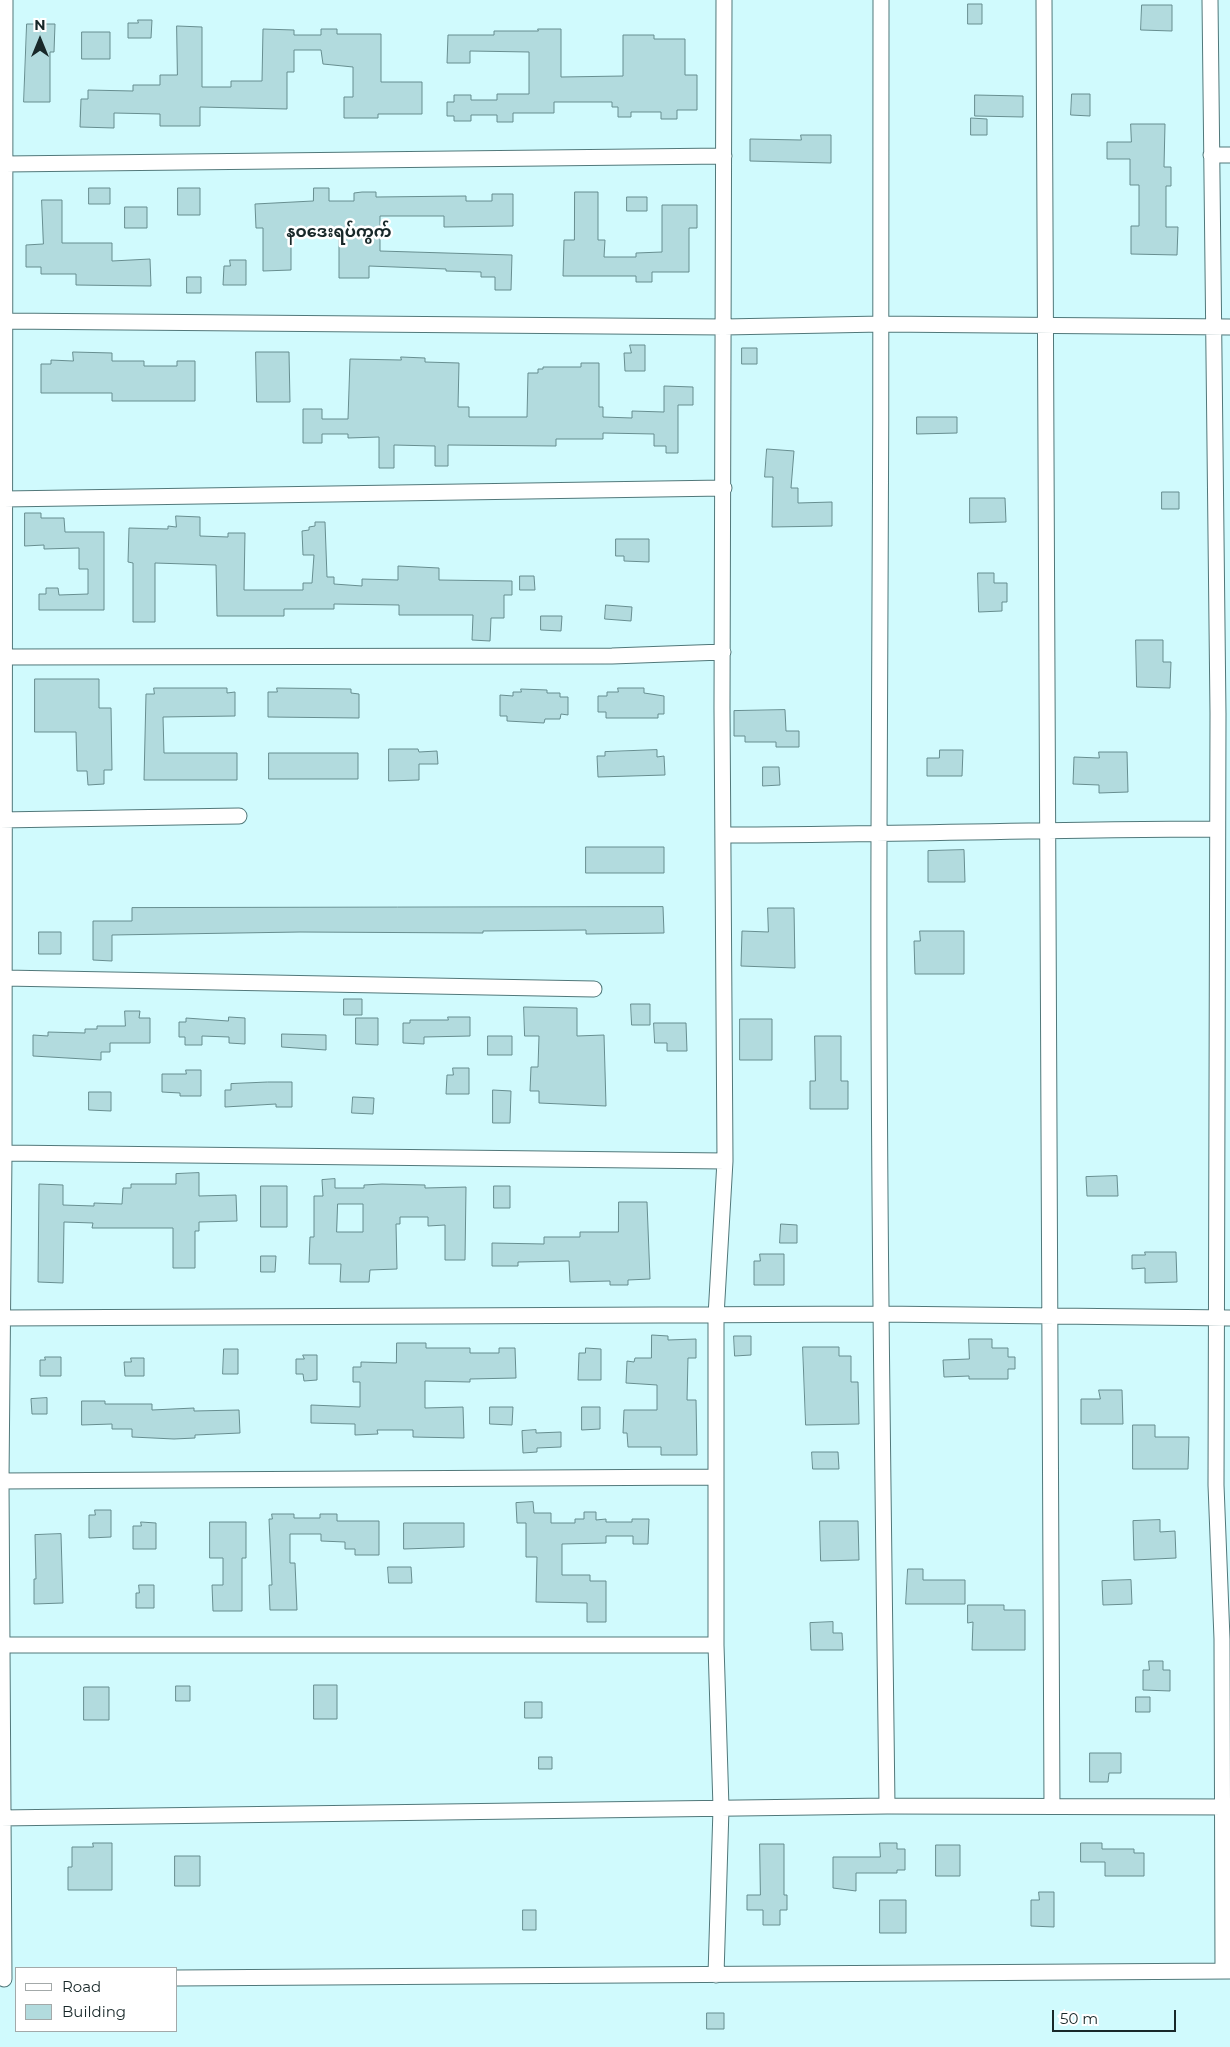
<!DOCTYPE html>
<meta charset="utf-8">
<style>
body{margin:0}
#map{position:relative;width:1230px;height:2047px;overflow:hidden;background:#d0fafd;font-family:Montserrat,sans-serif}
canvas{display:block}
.legend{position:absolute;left:15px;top:1967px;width:162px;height:65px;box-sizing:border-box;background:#fff;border:1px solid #a3a9a9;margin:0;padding:6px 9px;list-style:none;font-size:15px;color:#182829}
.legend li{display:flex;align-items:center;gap:10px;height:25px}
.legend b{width:25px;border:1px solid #a3a9a9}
.north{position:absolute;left:15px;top:15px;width:50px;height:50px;-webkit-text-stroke:4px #fff;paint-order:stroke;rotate:0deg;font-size:14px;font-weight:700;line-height:20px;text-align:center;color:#182829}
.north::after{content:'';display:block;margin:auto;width:18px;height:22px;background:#182829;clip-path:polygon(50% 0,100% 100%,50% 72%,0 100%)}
.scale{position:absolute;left:1052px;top:2010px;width:124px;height:22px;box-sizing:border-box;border:2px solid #182829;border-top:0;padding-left:6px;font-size:15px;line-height:18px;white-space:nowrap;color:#182829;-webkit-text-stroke:4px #fff;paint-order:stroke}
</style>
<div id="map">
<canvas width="1230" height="2047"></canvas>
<ul class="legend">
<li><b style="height:6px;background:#fff"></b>Road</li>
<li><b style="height:14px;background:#b2dbde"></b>Building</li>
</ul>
<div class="north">N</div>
<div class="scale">50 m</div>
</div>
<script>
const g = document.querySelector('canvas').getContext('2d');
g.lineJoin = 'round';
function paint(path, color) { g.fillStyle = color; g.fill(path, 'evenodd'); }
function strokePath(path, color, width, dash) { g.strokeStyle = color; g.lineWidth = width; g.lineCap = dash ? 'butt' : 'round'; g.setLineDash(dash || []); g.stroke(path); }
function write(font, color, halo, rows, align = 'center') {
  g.font = font + ' Montserrat,"Noto Sans Myanmar",sans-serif'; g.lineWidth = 5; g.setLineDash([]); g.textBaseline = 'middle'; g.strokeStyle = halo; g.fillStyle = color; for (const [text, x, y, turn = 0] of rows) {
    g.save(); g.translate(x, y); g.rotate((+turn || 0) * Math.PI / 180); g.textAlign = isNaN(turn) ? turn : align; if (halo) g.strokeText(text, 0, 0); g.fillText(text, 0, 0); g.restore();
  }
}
const building = new Path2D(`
 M968,4h14v20h-14z
 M1142,5h30v26l-31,-1z
 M138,20h14l-1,18h-23v-15h10z
 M27,24h28l-1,28h-4v50h-26z
 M177,26l25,1v60h29v-6h31l1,-52 31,1v5h27v-6h16v5h44v48h41v32h-44v4h-34v-21h9v-30l-30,-3 -2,-14h-27v22h-7v37l-87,-2v19h-40v-12l-46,-1v15l-34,-1 1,-28h7v-9l45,1v-6h27v-10h17z
 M538,29h23v48l62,-1v-41h31v4h31v36h12v35h-20v9h-16v-7h-30v5h-13v-10h-6v-5h-58v11h-41v9h-16v-7h-26v6h-17v-5h-7v-14h7v-7h17v5h26v-6h32v-42l-59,-1v12h-23l1,-28h46v-4h44z
 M82,32h28v27h-28z
 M1072,94h18v22l-19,-1z
 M975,95l48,1v21l-48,-1z
 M971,118l16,1v16h-16z
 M1131,124h34l-1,43h7v19h-5v41h12l-1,28 -46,-1v-28h8v-41h-9v-26h-23v-17h24z
 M801,135h30v28l-81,-2v-22l51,1z
 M89,188h21v16h-21z
 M178,188h22v27h-22z
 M314,188h15v13h25v-8l8,-1h14v5l90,-1v5h26v-7h21v32l-69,1v-11h-64v35l132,4 -1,35h-16v-13h-14v-5l-35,-1v-2l-77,-3v12h-30v-50h-48v42l-28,1v-43h-7l-1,-24 58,-3z
 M575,192h23v48h7l-1,17h32v-4l26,-1v-47h35v23h-8v44h-37v10h-16v-6h-73l1,-36h10z
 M627,197h20v14h-20z
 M42,200h20v43h50v18l38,-2 1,27 -75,-1v-11h-35v-7h-15v-22l17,-1z
 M125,207h22v21h-22z
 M230,260h16v25h-23l1,-19h6z
 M187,277h14v16h-14z
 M630,345h15v26h-20l-1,-18h7z
 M742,348h15v16h-15z
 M73,352l39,1v8h32v5h33v-5h18v40h-83v-8h-71v-29h10v-4l22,1z
 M256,352h33l1,50h-33z
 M401,357l24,1v4l34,1 -1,44h11v10h58l1,-44h10v-4h5v-2h38v-4h18v44h4v10l29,1v-7l32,1v-26l29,1v18h-15v48h-12v-7h-12v-12l-51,-1v6h-47v7l-108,-1v21h-13v-20l-41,-1v23h-15v-31l-31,1v-4h-26v9h-19v-34h19v10h26l2,-60 51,1z
 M917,417h40v16l-40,1z
 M767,449l27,2 -3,37h7v15l34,-1v24l-60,1 1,-50h-8z
 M1162,492h17v17h-17z
 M970,498h35l1,24 -36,1z
 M25,513h16v5h23l1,14h39v78h-65v-16h7v-6h12l1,7 29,-1v-25h-9v-21l-35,1v-4l-19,1z
 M176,516l24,1v19l28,1v-4h17l-1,57h59v-7h9l2,-28h-11l-1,-24 7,-1v-3l6,-1v-4h10l2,55h7v7l28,2v-7l36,1v-14l41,2v12l73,1v14h-8v23h-13l-1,23 -18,-1 1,-25h-74v-10l-65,-1v5h-50v7h-67l-1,-51 -61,-2v59h-22v-59l-5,-1 1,-34 39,1v-3l8,1z
 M616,539h33v23l-25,-1v-5h-8z
 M978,573h16v10h13v19h-5v9l-23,1z
 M520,576h14l1,14h-15z
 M606,605l26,2 -1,14 -26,-2z
 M541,616h21l-1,15 -20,-1z
 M1136,640h27v22h8l-1,26 -33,-1z
 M35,679h64v29h12l1,62h-8v14l-16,1 -1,-14h-10l-1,-39h-41z
 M154,688h73v5l8,-1v24l-72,1 1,36h73v27h-93l2,-86h8z
 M277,688l74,1v4l8,1v24l-91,-1v-25h9z
 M618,688h26v5l20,3v18h-6v4h-52v-6h-8v-16h9v-4h11z
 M521,689l26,1v3h13v4h8v18l-7,-1 -1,5h-15l-1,4 -37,-2v-5h-7v-21l13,1v-4h8z
 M785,710l1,21h13v16h-23v-5h-31v-6h-11v-25z
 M389,749h29l1,3 18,-1 1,13h-19v16l-30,1z
 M657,750v7l7,-1 1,19 -67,2 -1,-21h8v-4z
 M940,750h23l-1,26h-35v-18h12z
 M1099,752h28l1,40 -29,1v-8l-26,-1 1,-27 25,1z
 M269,753h89v26h-89z
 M763,767h16l1,18 -17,1z
 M586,847h78v26h-78z
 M964,850l1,32h-37v-31z
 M663,907l1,26 -78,1v-4l-103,1v2l-183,-1 -188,3v26l-19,-1v-39h39v-13z
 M768,908h26l1,60 -54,-2 1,-35 26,1z
 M920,931h44v43h-49l-1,-33h6z
 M39,932h22v22h-22z
 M344,999h18v16h-18z
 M631,1004h19v21h-18z
 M524,1007l53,1v28l27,-1 2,71 -67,-3v-12h-9l1,-24h7l1,-31h-14z
 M125,1011h15l-1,7h11v25h-40v9h-9v8l-68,-4v-21l15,1v-4l37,1v-4h12v-3h28z
 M229,1017l16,1v26l-16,-1v-6l-27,-1v9h-17v-8h-6v-15h7v-4l42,3z
 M448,1017h22v19l-46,1v7l-21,-1v-20h7v-3h38z
 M356,1018h22v27l-22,-1z
 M740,1019h32v41h-32z
 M654,1023h32l1,28h-20v-8h-12z
 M282,1034l44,1v15l-44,-3z
 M488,1036h24v19h-24z
 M815,1036h26v45h7v28h-38v-28h5z
 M453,1068h16v26h-23l1,-19h6z
 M186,1070h15v26h-21v-3l-18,-1v-18h24z
 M268,1082h24v25h-16v-3l-51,3v-17h6v-6z
 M493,1090l18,1 -1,32h-17z
 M89,1092h22v19l-22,-1z
 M353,1097l21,1 -1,16 -21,-1z
 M199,1173v23l37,-1 1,26 -38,1v9h-4v37h-22v-40h-81l1,-5 -29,-1 -1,61 -25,-1 1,-98 24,1v20l31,1v-3l28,1 1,-16h8v-4h45v-10z
 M1117,1176l1,20h-31l-1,-19z
 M335,1179v9h29v-3l18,-1 43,1v3l41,-1 -1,73h-20v-35l-17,1v-9h-28v7h-4l1,45 -27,1 -1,12h-29l1,-18h-32l1,-27h4v-41h9l-1,-16zM338,1204h25v28h-26z
 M261,1186h26v41h-26z
 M494,1186h16v22h-16z
 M619,1202h28l3,77 -22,1v5h-18v-4l-40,1 -1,-21 -51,1v4h-26v-23l52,1v-7h36v-5h38z
 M781,1224l16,1v18h-17z
 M1145,1252h31l1,30 -32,1v-15l-13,1v-14h13z
 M760,1254h24v31h-30v-24h6z
 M261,1256h15l-1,16h-14z
 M652,1335l16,1v4l28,-1v19h-8l-1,42h9l1,55h-36v-8h-33l-1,-14h-4l1,-23h33v-25l-31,-2 1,-22 7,1 1,-4h16z
 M734,1336h17v19l-16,1z
 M969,1339h23v9h16v9h7v12h-7v10h-39v-3l-25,1 -1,-17 26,-1z
 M397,1343h29v5h44v5h29v-5h16l1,30 -46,1v3l-45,-1v27l38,-1 1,31 -51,-1v-7h-36l1,4 -23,1v-11l-44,-1v-18l49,2v-25h-7v-15h8v-5l35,1z
 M803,1347h36v9h12v26h7l1,42 -53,1z
 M586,1348l15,1v31h-23l1,-27h6z
 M224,1349h14v25h-15z
 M303,1355h14v25l-13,1 -1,-7h-7v-15h8z
 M45,1357h16v19h-21v-16h5z
 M131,1358h13v18h-19l-1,-14h7z
 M1099,1390h23l1,34h-42v-25h19z
 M47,1398v16h-15l-1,-15z
 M82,1401h23v3h47v6l42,-2v3l45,-1 1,23 -45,2v3l-21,1 -42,-2v-8h-20v-5l-30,1z
 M490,1407h23l-1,18 -22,-1z
 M582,1407h18v22l-18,1z
 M1133,1425h22v12h34l-1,32h-55z
 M536,1430v3l25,-1v15l-24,1v4l-14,1 -1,-22z
 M812,1452h26l1,17h-26z
 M533,1502l1,11h17v10h24v-4h9v-7h12v8l10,-1v3h26v-3h17l-1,25h-15v-8h-27v7l-44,1v31h28v6h16v41h-19v-19l-51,-1 1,-45h-11v-34h-9l-1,-20z
 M95,1510h16v27l-22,1v-23h6z
 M272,1514h22v4h26v-4h17v7h42v34h-24v-6h-10v-7l-24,-1v-7h-31v29h5l2,47h-27l-1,-25h3l-3,-66h3z
 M1160,1520v12l15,-1 1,27 -42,2 -1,-39z
 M820,1521h38l1,39 -38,1z
 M141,1522l15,1v26h-23v-23h8z
 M210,1522h36v36h-4v53h-29l-1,-26h11v-27h-13z
 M404,1523h60v24l-60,2z
 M61,1534l2,69 -29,1v-25h2l-1,-44z
 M388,1567h23l1,16h-23z
 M908,1569h15v11h42v24h-59z
 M1131,1580l1,24 -29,1 -1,-24z
 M139,1585h15v23h-18v-15h3z
 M968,1605h36v5h21v40h-53l1,-28 -5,1z
 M833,1622v11h9l1,17h-32l-1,-27z
 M1149,1661h14v9h7v21l-27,-1v-20h6z
 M314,1685h23v34h-23z
 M176,1686h14v15h-14z
 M84,1687h25v33h-25z
 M1136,1697h14v15h-14z
 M525,1702h17v16h-17z
 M1090,1753h31v20h-12l-1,9h-18z
 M539,1757h13v12h-13z
 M93,1843h19v47h-44v-23h4v-20h21z
 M880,1843h17v6h8v21h-8v3h-41v18l-23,-3v-31h47z
 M1081,1843h21v6h32v4h10v23h-39v-14h-24z
 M760,1844h24v51h3v15h-7v15h-17v-15h-16v-15h13z
 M936,1845h24v31h-24z
 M175,1856h25v30h-25z
 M1039,1892h15v35l-23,-1v-26h8z
 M880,1900h26v33h-26z
 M523,1910h13v20h-13z
 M707,2013h17v16h-17z`);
paint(building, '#b2dbde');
strokePath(building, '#678e90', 1);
const street = new Path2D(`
 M881,0c1,278 -1,557 -2,835 -1,323 4,647 8,971
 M1044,0l8,1805
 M1210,0l8,713 -2,772 6,154 1,332
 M1211,155h19
 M5,164l719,-8
 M4,321l720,6 158,-3 348,3
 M4,499l720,-11
 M4,657l608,-1 111,-4
 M0,820l239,-4
 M723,835c165,0 329,-6 494,-6
 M4,978l590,11
 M4,1153l721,8
 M0,1318l880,-4 350,4
 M1,1481l715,-4
 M1,1645h715
 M0,1818l887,-12 343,1
 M716,1975l5,-167 -5,-163v-329l9,-155 -3,-453 2,-708
 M176,1978l1054,-7
 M4,1979l-3,-498 3,-328 1,-1153`);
strokePath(street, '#51787a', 17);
strokePath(street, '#fff', 15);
write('bold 16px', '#182829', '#fff', [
 ["နဝဒေးရပ်ကွက်",339,232]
]);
</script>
